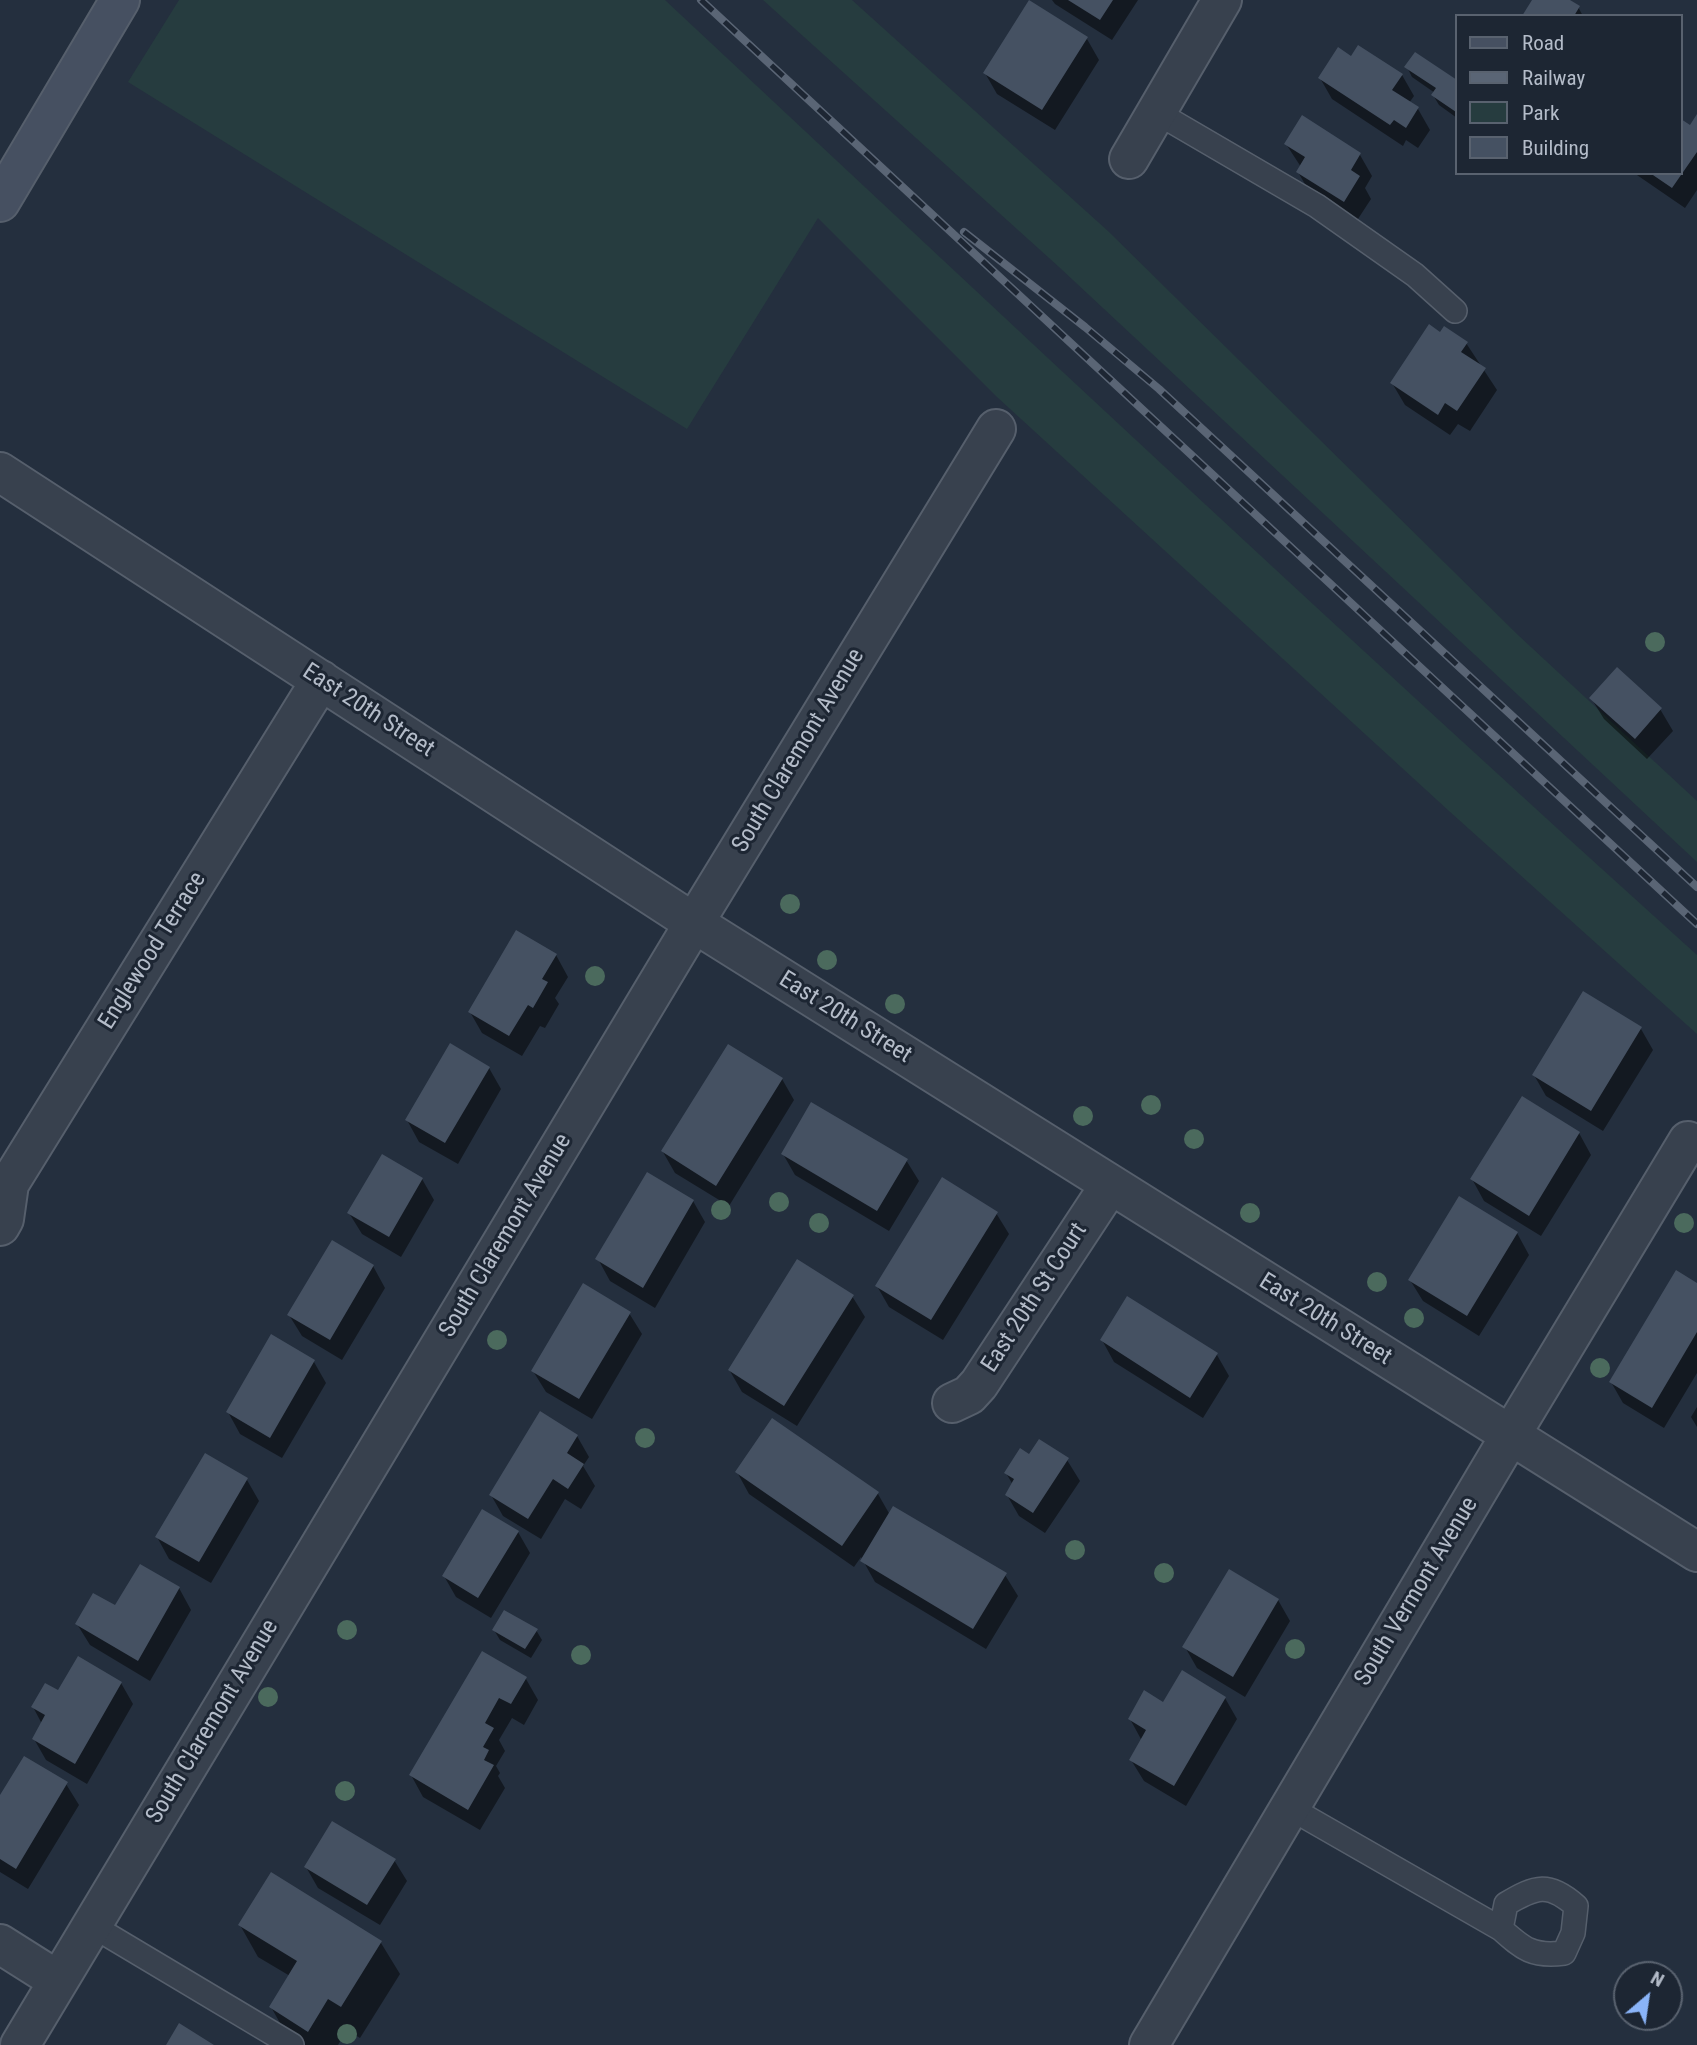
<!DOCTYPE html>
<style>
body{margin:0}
#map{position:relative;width:1697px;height:2045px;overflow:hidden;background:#242f3e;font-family:"Roboto Condensed",sans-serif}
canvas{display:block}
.legend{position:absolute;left:1455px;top:14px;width:228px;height:161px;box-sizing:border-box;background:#1d2633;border:2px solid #59626f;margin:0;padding:9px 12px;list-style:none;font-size:21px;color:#b4bcc9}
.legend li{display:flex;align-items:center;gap:14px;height:35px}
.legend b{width:35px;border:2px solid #59626f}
.north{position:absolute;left:1613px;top:1961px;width:70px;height:70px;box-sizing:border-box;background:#1d2633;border:2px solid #59626f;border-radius:50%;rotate:29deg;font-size:19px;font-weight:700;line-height:28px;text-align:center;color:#b4bcc9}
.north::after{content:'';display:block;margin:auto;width:24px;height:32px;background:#8ab4f8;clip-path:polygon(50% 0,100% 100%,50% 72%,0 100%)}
</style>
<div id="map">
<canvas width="1697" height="2045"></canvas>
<ul class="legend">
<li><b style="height:9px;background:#465061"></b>Road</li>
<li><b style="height:9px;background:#5a6575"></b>Railway</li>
<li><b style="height:19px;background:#263c3f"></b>Park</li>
<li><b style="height:19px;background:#455162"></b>Building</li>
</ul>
<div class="north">N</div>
</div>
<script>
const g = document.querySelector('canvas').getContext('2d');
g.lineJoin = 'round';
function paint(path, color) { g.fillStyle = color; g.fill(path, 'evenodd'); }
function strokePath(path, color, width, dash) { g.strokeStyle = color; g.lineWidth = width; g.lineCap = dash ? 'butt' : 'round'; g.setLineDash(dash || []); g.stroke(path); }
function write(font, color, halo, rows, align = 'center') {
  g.font = font + ' "Roboto Condensed",sans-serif'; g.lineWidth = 6; g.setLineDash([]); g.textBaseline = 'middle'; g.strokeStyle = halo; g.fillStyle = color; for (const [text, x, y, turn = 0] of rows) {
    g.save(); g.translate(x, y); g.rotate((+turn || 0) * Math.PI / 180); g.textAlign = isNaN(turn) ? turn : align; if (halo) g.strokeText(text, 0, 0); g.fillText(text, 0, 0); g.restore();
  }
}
paint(new Path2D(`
 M179,0h486c342,320 684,641 1032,955v79l-248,-223 -452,-414 -179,-179 -131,211 -559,-347z
 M763,0h89l256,231 410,404 179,166v61l-638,-595z`), '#263c3f');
paint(new Path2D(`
 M1052,0h86l-26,40 -57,-36z
 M1534,0h33l11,7 5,9h-59z
 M1087,39l12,21 -44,70 -58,-36 -12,-21z
 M1415,54l42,28v36l-18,-13 -6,-10 2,-2 -23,-16 -5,-10z
 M1402,75l12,21 -5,7 9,6 12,21 -12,18 -12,-8 -3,6 -71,-47 -12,-21z
 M1303,118l57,37 12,21 -7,12 6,11 -15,23 -46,-29 -12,-21 3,-5 -15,-23z
 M1697,120v70l-12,18 -51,-35h47l10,-45z
 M1441,335l25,8 31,47 -27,41 -12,-7 -8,11 -45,-30 -13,-22z
 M1591,698l69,11 13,22 -26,28 -43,-40z
 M556,955l12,22 -13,21 4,6 -14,24 -5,-2 -18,30 -40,-23 -12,-21z
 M1584,993l57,36 12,21 -50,81 -57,-35 -12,-21z
 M489,1068l12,21 -43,75 -39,-22 -12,-22z
 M782,1079l12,21 -65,106 -54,-33 -12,-21z
 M1579,1133l12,22 -50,81 -57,-35 -12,-22z
 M783,1154l123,6 13,21 -30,50 -94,-56z
 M422,1179l12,21 -33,57 -39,-23 -13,-21z
 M1460,1198l57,35 12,22 -50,81 -56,-35 -13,-21z
 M693,1201l12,21 -50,86 -45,-27 -12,-22z
 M996,1213l13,21 -66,106 -54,-33 -12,-21z
 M373,1266l12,22 -43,72 -40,-24 -13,-21z
 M1697,1285v88l-33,55 -41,-25 -12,-21z
 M852,1296l13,21 -68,109 -55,-34 -12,-21z
 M1128,1299l89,56 12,21 -26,42 -89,-56 -12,-22z
 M629,1313l13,21 -50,85 -46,-27 -13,-21z
 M272,1337l42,25 12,21 -44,75 -42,-24 -12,-22z
 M1697,1407v20l-6,-10z
 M577,1436l12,21 -6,9 12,20 -14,23 -16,-10 -24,40 -38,-23 -12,-21z
 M1030,1456l37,4 13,21 -35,52 -26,-17 -12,-21 6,-10 -7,-12z
 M737,1472l141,22 12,21 115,60 13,21 -32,53 -111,-67 -14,-25 -7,10 -105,-73z
 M247,1480l12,21 -48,82 -42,-24 -12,-22z
 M518,1532l12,21 -39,65 -35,-21 -12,-21z
 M179,1588l12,22 -41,71 -60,-36 -13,-21z
 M1278,1600l12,21 -45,76 -48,-29 -12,-21z
 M494,1630h42l6,10 -11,18 -31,-18z
 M482,1653l44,26 12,21 -14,25 -12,-7 -13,22 6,11 -9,15 4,7 -2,3 7,12 -25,42 -57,-33 -12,-22z
 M121,1683l12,21 -46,80 -41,-24 -12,-21 8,-15 -9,-17 26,-14z
 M1225,1698l12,21 -51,87 -42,-25 -13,-21 11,-19 -12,-22 34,-15z
 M66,1784l13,21 -51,84 -28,-17v-74z
 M394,1860l13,21 -27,44 -62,-37 -12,-21z
 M271,1874l110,69 19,31 -40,64 -13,-8 -9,15h-39l-10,-6 -18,-32 19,-31 -32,-19 -18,-32z`), '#0007');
paint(new Path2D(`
 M1029,0l59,37 -46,73 -59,-37z
 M1068,0h45l-13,20z
 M1532,0h38l10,6 -6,10h-52z
 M1358,45l45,29 -11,16 27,17 -13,21 -12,-8 -4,5 -72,-47 20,-31 13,9z
 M1415,52l42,28 -1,32 -25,-17 5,-7 -32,-21z
 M1697,114v38l-25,36 -22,-15h31v-54l9,6z
 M1302,115l59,38 -10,17 9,6 -16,26 -48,-30 9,-15 -21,-13z
 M1429,324l11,8 4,-6 24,16 -7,10 25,16 -29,43 -12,-8 -7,12 -48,-32z
 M1617,667l45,41 -27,31 -46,-41z
 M516,930l41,24 -15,25 6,3 -15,26 -5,-3 -19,31 -41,-24z
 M1583,991l59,36 -51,84 -59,-36z
 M450,1043l40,24 -45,76 -40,-23z
 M728,1044l55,34 -67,108 -55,-35z
 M1522,1096l58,36 -51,84 -59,-37z
 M811,1102l97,57 -31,52 -96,-57z
 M382,1154l41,24 -34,59 -42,-24z
 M647,1172l47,28 -51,88 -48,-29z
 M942,1177l56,35 -67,108 -56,-34z
 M1459,1196l59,36 -51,84 -59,-36z
 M332,1240l42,25 -44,75 -43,-25z
 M797,1259l57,36 -70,111 -56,-36z
 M1676,1270l21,13v49l-45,76 -43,-26z
 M583,1283l48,29 -52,87 -48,-28z
 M1127,1296l91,57 -28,45 -90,-58z
 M271,1334l44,26 -45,78 -44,-26z
 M540,1411l38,24 -11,18 17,11 -16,25 -15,-10 -25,40 -39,-24z
 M772,1418l107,74 -37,54 -107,-74z
 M1039,1439l30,19 -36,55 -28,-18 9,-16 -10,-6 16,-25 9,6z
 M205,1453l43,25 -49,84 -44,-25z
 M893,1506l114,67 -34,56 -113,-68z
 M482,1509l37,22 -41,67 -36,-22z
 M140,1564l40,23 -42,74 -63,-37 18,-31 22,12z
 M1229,1569l50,30 -46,78 -51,-30z
 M504,1610l34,19 -13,20 -33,-19z
 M482,1651l45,26 -16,27 -12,-6 -14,25 9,5 -11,19 6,3 -5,10 10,5 -26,45 -59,-35z
 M78,1656l44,26 -47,82 -43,-25 13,-24 -14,-8 14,-24 13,7z
 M1182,1670l44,27 -52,89 -45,-26 17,-30 -18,-11 16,-29 19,12z
 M24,1756l44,26 -52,87 -16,-10v-64z
 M332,1821l64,38 -29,46 -63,-38z
 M271,1872l111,69 -41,66 -13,-8 -20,33 -39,-25 28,-46 -59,-36z
 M179,2023l35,22h-48z`), '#455162');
const lane = new Path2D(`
 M1156,112l161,94 98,69 40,36
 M1290,1808l211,121c22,20 32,28 63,24l9,-20 3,-27c-27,-24 -40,-20 -70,-2l-5,25
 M91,1925l201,120`);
const street = new Path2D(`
 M1129,159l93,-159
 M0,472l694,451 1003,629
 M0,1226l4,-7 5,-35 312,-504
 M952,1403l17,-8 10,-11 131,-199
 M0,1944l57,36
 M20,2045l674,-1122 302,-494
 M1149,2045l361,-609 178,-295`);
const secondary = new Path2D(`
 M0,202l120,-202`);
strokePath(lane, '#565f6c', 26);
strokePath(street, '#565f6c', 42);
strokePath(secondary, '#565f6c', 42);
strokePath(lane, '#38414e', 23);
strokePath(street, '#38414e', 38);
strokePath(secondary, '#465061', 38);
const rail = new Path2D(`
 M701,0l996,924
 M964,232l121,95 74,62 538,498`);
strokePath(rail, '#5a6575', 8);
strokePath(rail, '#1d2633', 5, [16]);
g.fillStyle = '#4b6a5d';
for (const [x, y] of [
 [1655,642],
 [790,904],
 [827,960],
 [595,976],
 [895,1004],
 [1151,1105],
 [1083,1116],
 [1194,1139],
 [779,1202],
 [721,1210],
 [1250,1213],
 [819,1223],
 [1684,1223],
 [1377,1282],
 [1414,1318],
 [497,1340],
 [1600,1368],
 [645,1438],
 [1075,1550],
 [1164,1573],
 [347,1630],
 [1295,1649],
 [581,1655],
 [268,1697],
 [345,1791],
 [347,2034]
]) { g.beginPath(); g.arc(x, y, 10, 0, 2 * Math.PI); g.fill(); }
write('24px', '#b4bcc9', '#1d2633', [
 ["East 20th Street",368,711,33],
 ["South Claremont Avenue",799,751,-59],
 ["Englewood Terrace",153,951,-58],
 ["East 20th Street",845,1018,32],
 ["South Claremont Avenue",506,1236,-59],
 ["East 20th St Court",1035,1298,-57],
 ["East 20th Street",1325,1320,32],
 ["South Vermont Avenue",1417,1592,-59],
 ["South Claremont Avenue",213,1722,-59]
]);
</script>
